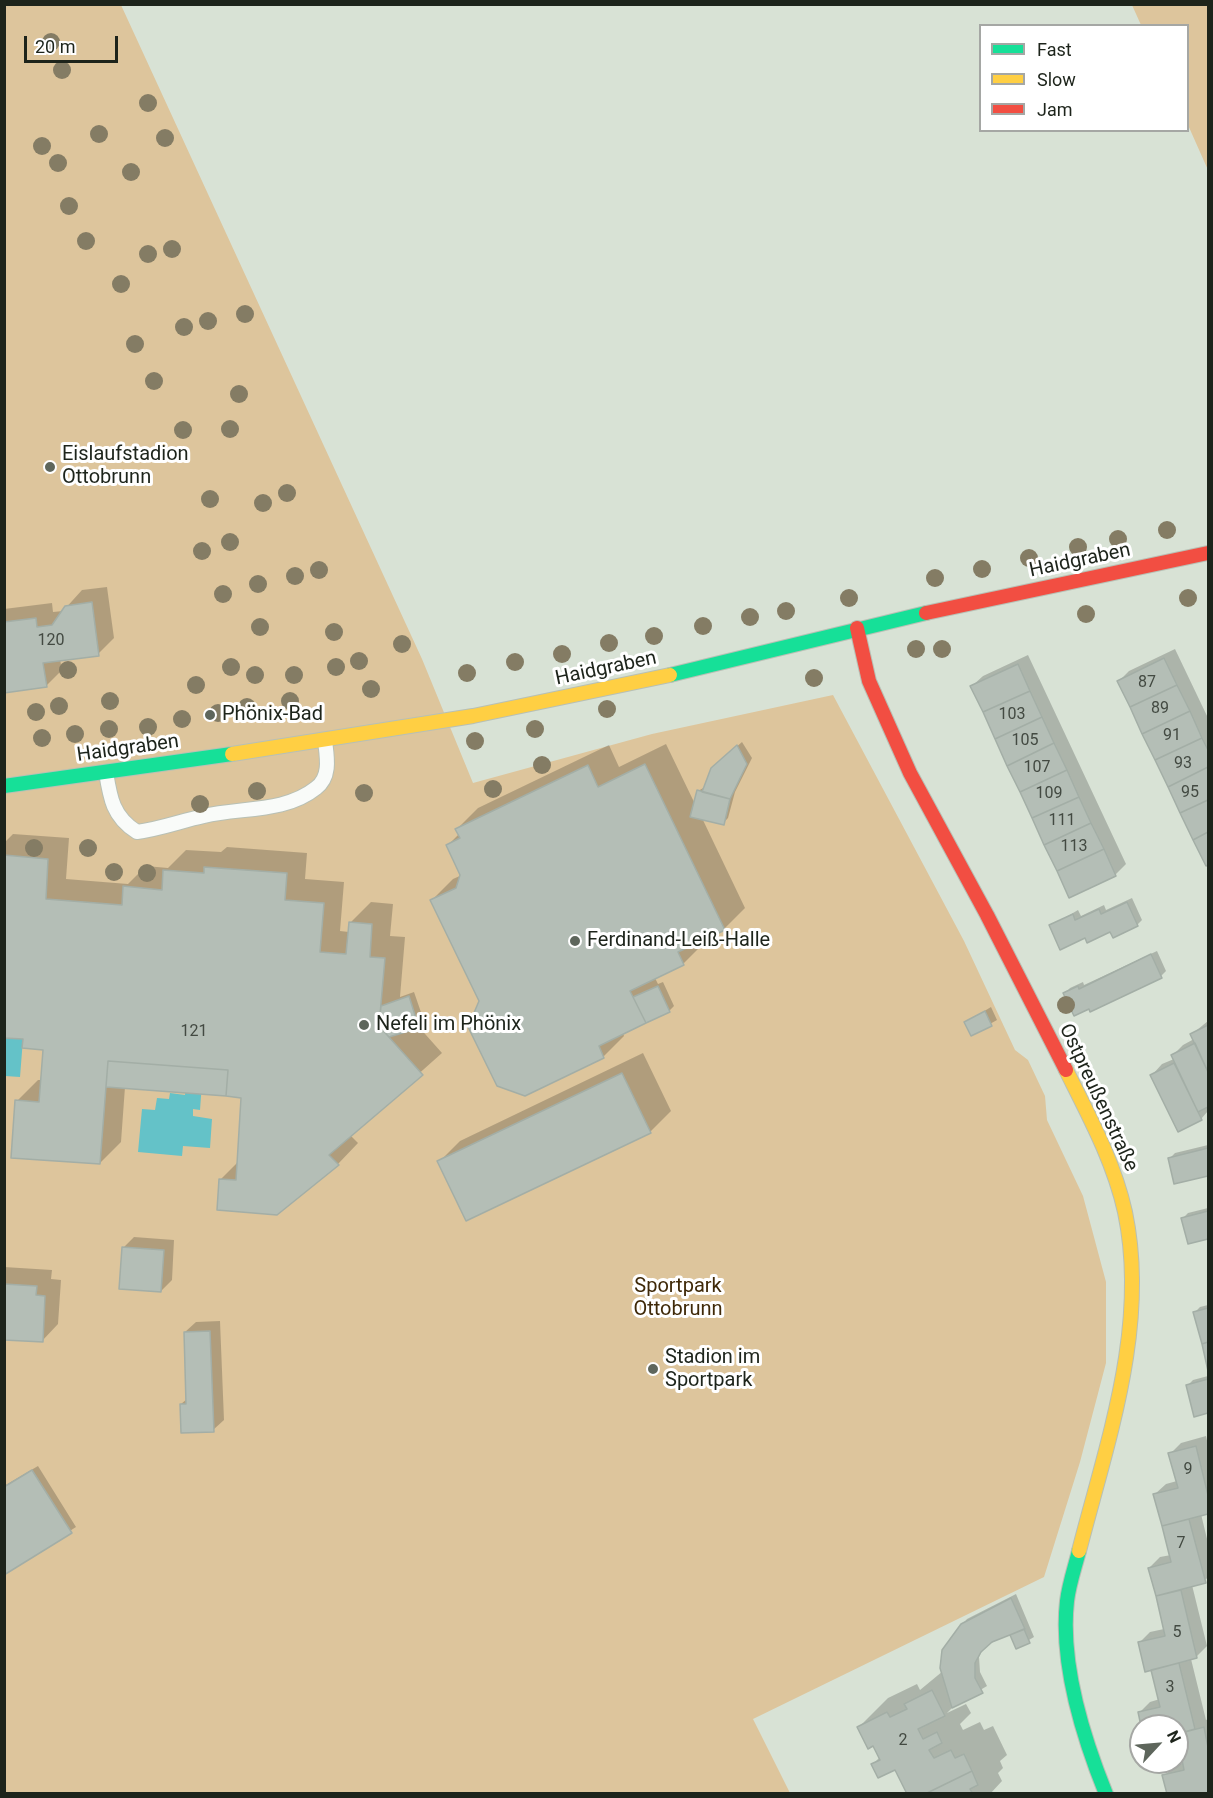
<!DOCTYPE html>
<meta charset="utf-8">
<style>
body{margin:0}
#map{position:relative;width:1213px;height:1798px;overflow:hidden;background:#d8e2d5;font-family:Roboto,sans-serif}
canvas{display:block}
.frame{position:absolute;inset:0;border:6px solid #1d241b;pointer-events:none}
.legend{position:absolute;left:979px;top:24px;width:210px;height:108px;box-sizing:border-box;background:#fff;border:2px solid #a5a7a4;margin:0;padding:8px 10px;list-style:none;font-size:18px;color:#1d241b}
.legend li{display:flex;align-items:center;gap:12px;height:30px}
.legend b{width:30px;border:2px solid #a5a7a4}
.north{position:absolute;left:1129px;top:1714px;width:60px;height:60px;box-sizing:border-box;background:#fff;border:2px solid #a5a7a4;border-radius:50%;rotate:64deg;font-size:16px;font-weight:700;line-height:24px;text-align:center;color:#1d241b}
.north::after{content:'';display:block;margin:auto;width:21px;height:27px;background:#5e665c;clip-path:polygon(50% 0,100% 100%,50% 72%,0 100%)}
.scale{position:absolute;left:24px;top:36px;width:94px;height:27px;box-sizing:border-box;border:3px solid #1d241b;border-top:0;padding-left:8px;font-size:18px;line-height:21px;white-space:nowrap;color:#1d241b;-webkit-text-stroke:4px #fff;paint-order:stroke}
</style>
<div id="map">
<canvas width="1213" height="1798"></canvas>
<div class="frame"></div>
<ul class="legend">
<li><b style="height:8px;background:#16e098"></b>Fast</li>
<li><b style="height:8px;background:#ffcf43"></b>Slow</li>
<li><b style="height:8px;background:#f24e42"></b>Jam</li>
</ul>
<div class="north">N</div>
<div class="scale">20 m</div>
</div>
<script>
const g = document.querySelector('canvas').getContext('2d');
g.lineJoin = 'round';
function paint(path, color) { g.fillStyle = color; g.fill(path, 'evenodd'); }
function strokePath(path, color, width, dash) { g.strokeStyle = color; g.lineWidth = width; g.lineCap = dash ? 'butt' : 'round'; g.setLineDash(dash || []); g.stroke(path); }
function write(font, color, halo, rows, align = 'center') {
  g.font = font + ' Roboto,sans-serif'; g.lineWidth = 6; g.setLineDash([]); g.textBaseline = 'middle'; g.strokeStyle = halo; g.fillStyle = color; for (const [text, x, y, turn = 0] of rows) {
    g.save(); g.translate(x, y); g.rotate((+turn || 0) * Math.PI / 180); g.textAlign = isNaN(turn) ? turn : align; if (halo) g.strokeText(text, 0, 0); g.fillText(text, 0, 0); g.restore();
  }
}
paint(new Path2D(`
 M5,5h116l301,654 51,124 179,-49 181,-39 131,246 51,109 13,10 17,36 2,24 36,76 23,86v81l-26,99 -36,115 -291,142 37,74h-785z
 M1132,5h76v165l-20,-45v-99l-47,-1z`), '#ddc59c');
paint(new Path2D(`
 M4,1038l19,1 -3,38 -15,-1z
 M186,1081l16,1 -2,28 -7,-1v7l19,3 -2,29 -27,-2 -1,10 -44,-4 4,-43 13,1 2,-12 12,1 1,-6 15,2z`), '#64c2c8');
paint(new Path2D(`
 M107,587l7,51 -16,16 -38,5 2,11 -16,16 -42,5v-82l48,-6 1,9 10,-1 19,-21z
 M1175,649l33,69 -1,146 -88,-183 10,-10z
 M1028,655l98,209 -11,11 -143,-189 11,-10z
 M742,742l10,16 -17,34 -7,26 -5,5 -21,-5 43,90 -21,21 -22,10 2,4 -21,21 -28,14 3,6 5,-2 11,24 -5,5 -46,22 1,3 -21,21 -78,38 -93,-195 21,-21 9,-4 -14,-30 11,-11 -2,-5 21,-21 131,-63 10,22 47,-23 29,60 3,-13 7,-4 13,-24z
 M13,834l56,4 -3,41 62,5 18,-18 22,2 18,-18 35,2 6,-5 80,6 -2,26 39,3 -4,49 9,1 1,-9 21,-21 22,2 -3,32 15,1 -5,60 14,-5 10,29 -6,5 24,27 -92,82 8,8 -20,21 -61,49 -57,-33 19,-19 4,-65 -118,-9 -4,55 -21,21 -83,-62 21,-21h4l2,-32 -20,-10 -20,-2v-193z
 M1132,898l10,22 -5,5 -52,11 -34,-10 27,-16 3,6 23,-11 2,5z
 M1157,951l9,20 -5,5 -96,17 5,-5 13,-6 1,3z
 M991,1007l6,13 -25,14 -6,-12z
 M1208,1021v90l-7,8 -49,-44 10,-11 12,-5 -2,-3 11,-11 11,-6 -2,-5z
 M643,1053l28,58 -21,21 -211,30 21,-21z
 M1208,1145v29l-32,8 -6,-24 5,-5z
 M1208,1208v29l-19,5 -6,-24 5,-5z
 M134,1237l40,3 -2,40 -11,11 -38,-43z
 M4,1267l48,3 -1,9 10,1 -3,44 -16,17 -38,-3z
 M1208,1305v60l-13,-53 5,-5z
 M220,1321l4,99 -11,10 -32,-26 6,-5 -2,-67 11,-10z
 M1208,1376v36l-13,3 -7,-30 5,-5z
 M1206,1436l2,9v67l-7,2 7,29v35l-16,7 15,61 -11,11 -5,2 15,61 2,-1v74l-4,1 -40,-18 11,-11 9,-2 -7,-37h-34l-3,-14 10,-10 10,-3 -8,-31 -12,-26 10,-10 14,-3 -15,-61 11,-11 11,-2 -16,-61 11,-10 11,-3 -7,-27 11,-11z
 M38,1466l38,61 -72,46v-87z
 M1016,1594l18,43 -17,10 -7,-14 -26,14 -5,10 1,15 7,14 -32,19 -8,8 19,-9 5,9 -11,11 3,6 17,-8 4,8 9,-4 14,29 -7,6 3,7 -5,5 4,8 -12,13h-81l-13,-26 -23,-4 7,-7 -6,-13 -15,-17 29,-29 29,-14 3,6 23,-19 19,-46 5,-6z`), '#0003');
const building = new Path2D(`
 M92,602l7,54 -56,7 4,24 -43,6v-71l32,-4 1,9 15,-2 13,-19z
 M1164,658l13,27 -47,22 -13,-26z
 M1018,664l12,27 -47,21 -13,-26z
 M1177,685l13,26 -48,23 -12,-27z
 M1030,691l12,26 -47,22 -12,-27z
 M1190,711l12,27 -47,22 -13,-26z
 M1042,717l12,26 -47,23 -12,-27z
 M1202,738l6,12v17l-40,20 -13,-27z
 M1054,743l13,27 -47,22 -13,-26z
 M737,745l10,19 -17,35 -28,-7 9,-24z
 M645,764l80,166 -47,22 6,13 -54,26 16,32 -47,23 5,12 -79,38 -28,-10 -29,-59 11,-26 -49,-101 26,-12 4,-13 -14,-30 14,-7 -5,-9 133,-64 10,22z
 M1208,767v33l-28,13 -12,-26z
 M1067,770l12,27 -47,21 -12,-26z
 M697,790l33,9 -6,26 -34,-8z
 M1079,797l12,26 -47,22 -12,-27z
 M1208,800v32l-15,8 -13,-27z
 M1091,823l13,26 -47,22 -13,-26z
 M1208,832v33l-2,1 -13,-26z
 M1104,849l12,27 -47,22 -12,-27z
 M4,855l44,4 -2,40 76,6 1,-19 39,4 1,-20 41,3v-6l83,6 -2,27 39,3 -4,49 26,2 3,-32 23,2 -2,33 15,1 -6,68 44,49 -94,80 10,10 -62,50 -60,-5 2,-31 17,1 5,-82 -15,-2 2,-26 -120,-9 -8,103 -89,-6 4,-58 24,2 4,-52 -21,-2 1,-9 -19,-1z
 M1127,902l11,24 -25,12 -3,-6 -23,11 -2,-5 -25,12 -11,-25 24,-11 2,6 24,-11 2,5z
 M1151,954l11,24 -72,34 -1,-3 -15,7 -11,-23 15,-7 1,3z
 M658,986l12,26 -24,11 -13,-26z
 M409,996l10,32 -30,9 -10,-11 2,-20z
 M985,1011l7,15 -21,10 -7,-14z
 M1208,1025v47l-18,-38z
 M1195,1043l13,29v35l-10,5 -27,-57z
 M108,1061l120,9 -2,26 -120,-9z
 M1174,1063l28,57 -24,12 -28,-57z
 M622,1073l29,60 -185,88 -29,-60z
 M1208,1148v28l-34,8 -6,-26z
 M1208,1211v28l-20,5 -7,-26z
 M122,1247l42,3 -3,42 -42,-3z
 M4,1284l33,2 -1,9 9,1 -2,46 -39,-2z
 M1208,1308v34l-6,2 -9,-32z
 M210,1331l4,101 -33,1 -1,-29h6l-2,-72z
 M1208,1342v29l-6,-27z
 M1208,1379v34l-14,4 -8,-32z
 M1196,1446l12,49v19l-46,12 -9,-32 25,-6 -10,-35z
 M32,1470l40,63 -68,42v-88z
 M1189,1519l17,64 -50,13 -8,-28 23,-6 -9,-36z
 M1181,1590l16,68 -52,14 -7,-30 27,-6 -9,-40z
 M1011,1598l14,31 -33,13 -11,10 -6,11v15l8,15 -31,15 -12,-40 2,-18 19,-26z
 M1024,1629l6,14 -14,6 -6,-14z
 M1179,1663l16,66 -18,5v-8h-36l-3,-14 22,-5 -9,-37z
 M932,1690l13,26 -27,13 5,10 14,-7 5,11 -13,7 5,8 17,-8 4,8 9,-4 8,17 -47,23h-18l-12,-24 -17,8 -7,-14 9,-4 -7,-14 -5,3 -11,-22 30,-15 3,5 17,-8 -3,-5z
 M1204,1727l4,20v47h-41l-5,-19 22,-5 -7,-36z
 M972,1771l6,14 -8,4 3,5h-48z`);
paint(building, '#b4beb6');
strokePath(building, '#a3aea6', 1.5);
const lane = new Path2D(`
 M106,772c4,26 7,45 31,60 23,-3 44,-11 67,-16 36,-9 81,-3 112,-28 15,-11 11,-31 9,-47`);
const fast = new Path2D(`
 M670,675l256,-62
 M4,786l228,-32
 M1079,1551c-4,16 -10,33 -12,50 -7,62 16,136 39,193`);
const slow = new Path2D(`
 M232,754l241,-38 197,-41
 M1066,1070c23,46 48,92 59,142 24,114 -18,230 -46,339`);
const jam = new Path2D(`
 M926,613l282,-60
 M857,628l12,53 41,92 77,142 79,155`);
strokePath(lane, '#b8c0b5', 16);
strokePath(fast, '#b8c0b5', 16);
strokePath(slow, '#b8c0b5', 16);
strokePath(jam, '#b8c0b5', 16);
strokePath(lane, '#f9fbf9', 14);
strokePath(fast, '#16e098', 14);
strokePath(slow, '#ffcf43', 14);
strokePath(jam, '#f24e42', 14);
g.fillStyle = '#847c64';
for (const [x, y] of [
 [51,42],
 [62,70],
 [148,103],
 [99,134],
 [165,138],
 [42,146],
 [58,163],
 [131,172],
 [69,206],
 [86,241],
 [172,249],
 [148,254],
 [121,284],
 [245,314],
 [208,321],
 [184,327],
 [135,344],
 [154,381],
 [239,394],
 [230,429],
 [183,430],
 [287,493],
 [210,499],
 [263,503],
 [1167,530],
 [1118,539],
 [230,542],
 [1078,547],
 [202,551],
 [1029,558],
 [982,569],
 [319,570],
 [295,576],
 [935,578],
 [258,584],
 [223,594],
 [849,598],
 [1188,598],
 [786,611],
 [1086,614],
 [750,617],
 [703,626],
 [260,627],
 [334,632],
 [654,636],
 [609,643],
 [402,644],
 [916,649],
 [942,649],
 [562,654],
 [359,661],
 [515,662],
 [231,667],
 [336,667],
 [68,670],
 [467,673],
 [255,675],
 [294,675],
 [814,678],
 [196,685],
 [371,689],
 [110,701],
 [290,701],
 [59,706],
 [247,707],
 [607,709],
 [36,712],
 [218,713],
 [182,719],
 [148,727],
 [109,729],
 [535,729],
 [75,734],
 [42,738],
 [475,741],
 [542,765],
 [493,789],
 [257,791],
 [364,793],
 [200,804],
 [34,848],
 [88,848],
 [114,872],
 [147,873],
 [1066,1005]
]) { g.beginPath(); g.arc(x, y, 9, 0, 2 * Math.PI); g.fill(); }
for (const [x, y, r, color] of [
 [50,467,6,"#5e665c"],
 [210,715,6,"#5e665c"],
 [575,941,6,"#5e665c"],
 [364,1025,6,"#5e665c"],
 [653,1369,6,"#5e665c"]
]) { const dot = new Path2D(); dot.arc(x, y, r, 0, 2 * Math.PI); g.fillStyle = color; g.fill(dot); strokePath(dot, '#fff', 2); }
write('16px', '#434a42', null, [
 ["120",51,641],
 ["87",1147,683],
 ["89",1160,709],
 ["103",1012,715],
 ["91",1172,736],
 ["105",1025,741],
 ["93",1183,764],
 ["107",1037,768],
 ["95",1190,793],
 ["109",1049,794],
 ["111",1062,821],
 ["113",1074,847],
 ["121",194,1032],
 ["9",1188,1470],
 ["7",1181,1544],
 ["5",1177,1633],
 ["3",1170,1688],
 ["2",903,1741]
]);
write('20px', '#1d241b', '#fff', [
 ["Eislaufstadion",62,455],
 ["Ottobrunn",62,478],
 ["Phönix-Bad",222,715],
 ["Ferdinand-Leiß-Halle",587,941],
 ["Nefeli im Phönix",376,1025],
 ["Stadion im",665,1358],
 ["Sportpark",665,1381]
], 'left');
write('20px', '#1d241b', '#fff', [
 ["Haidgraben",1080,561,-12],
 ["Haidgraben",606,669,-12],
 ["Haidgraben",128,749,-8],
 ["Ostpreußenstraße",1098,1098,65]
]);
write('20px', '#3f2908', '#fff', [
 ["Sportpark",678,1287],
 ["Ottobrunn",678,1310]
]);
</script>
